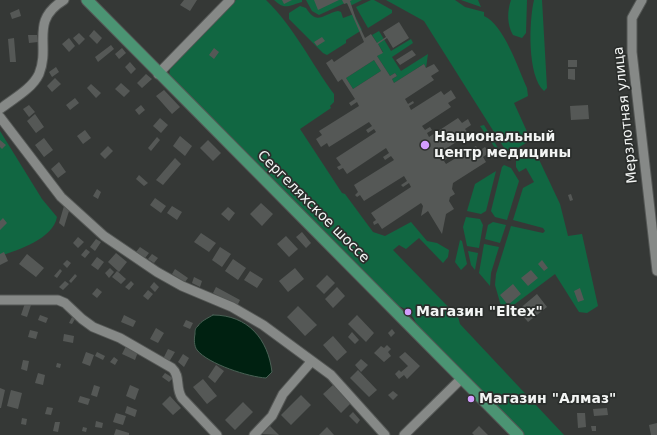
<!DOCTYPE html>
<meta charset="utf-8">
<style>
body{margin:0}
canvas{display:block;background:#353836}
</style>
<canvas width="657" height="435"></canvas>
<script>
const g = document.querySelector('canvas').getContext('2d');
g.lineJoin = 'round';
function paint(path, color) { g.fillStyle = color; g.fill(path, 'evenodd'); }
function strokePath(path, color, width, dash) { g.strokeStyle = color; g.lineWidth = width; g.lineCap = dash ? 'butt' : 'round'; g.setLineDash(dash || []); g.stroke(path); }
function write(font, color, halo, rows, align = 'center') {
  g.font = font + ' "DejaVu Sans",sans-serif'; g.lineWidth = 3.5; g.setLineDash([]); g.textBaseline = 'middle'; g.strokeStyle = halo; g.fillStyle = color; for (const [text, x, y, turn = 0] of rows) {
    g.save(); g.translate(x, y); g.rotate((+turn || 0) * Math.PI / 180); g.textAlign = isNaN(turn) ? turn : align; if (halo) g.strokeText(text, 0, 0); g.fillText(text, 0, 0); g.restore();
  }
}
paint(new Path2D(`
 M236,0h30c28,27 45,63 68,94v8l-4,4 1,2 -31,21 42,64 3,1 28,38 12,4 26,-14 16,19 10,2 12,7 -1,7 -5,6 -24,-25 -13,11 -7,-4 -6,5 65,67 2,7 104,111h-40l-105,-106c-7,-15 -9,-19 -25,-25l-225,-227 1,-8 3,-6z
 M274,0h28v2c-14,4 -17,8 -28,-2z
 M306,0h56l-10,5 -7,-2 -26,12 -7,-4z
 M371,0h3l18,10v3l-24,15 -12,-21z
 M386,0h69l10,7 19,5v4c20,9 34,52 43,72l1,8 -14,7 15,33v5l-16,10h-7l-82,-130z
 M461,0h17l3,7z
 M511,0h16l-1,33 -4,5 -9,-3c-6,-10 -6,-24 -2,-35z
 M534,0h8l5,88 -3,3c-17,-15 -15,-70 -10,-91z
 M300,6l6,2c11,18 17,6 32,3l3,1 2,6 11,-4 8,16 -16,10v3l-19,12 -4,-2 -34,-34v-6z
 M379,31l12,20 20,-12 2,4 -21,14 9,14 27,-17 -2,14 -2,-4 -30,19 -2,-4 5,-3 -2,-3 -5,3 -13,-20 6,-4 -11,-17z
 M374,60l7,11 -28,18 -7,-11z
 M484,125l17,28 -1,2 -20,-29z
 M0,131l42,68 15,18c-4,22 -39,33 -57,39z
 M534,149l26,55 8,32 14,-2 16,72 -11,7 -8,-1 -24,-38 -52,39 -8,-28 1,-11 15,-48 32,7 2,-2 -2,-3 -30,-8 10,-32 11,-6 -8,-14 -7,4 -3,-5v-9l10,-5 2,1 3,-1z
 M504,165l7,3 8,13 -12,39 -12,-3 -4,-6 11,-44z
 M496,171l-10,40 -5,3 -14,-3 8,-27z
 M466,217l14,2 3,6 -4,23 -12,-2 -4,-19z
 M493,222l13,3 -6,18 -15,-4 3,-14z
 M460,240l2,1 5,23 -6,6 -6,-8z
 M484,244l15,3 -8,26 -1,13 -11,-13z
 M468,251l10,2 -3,17 -4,-5z`), '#116742');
const water = new Path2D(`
 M213,315c35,0 55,24 59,57l-6,6c-17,-1 -58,-14 -69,-28 -3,-4 -3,-11 -2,-16 0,-3 0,-6 3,-8 3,-5 10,-8 15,-11z`);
paint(water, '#002111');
strokePath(water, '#496155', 1);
paint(new Path2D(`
 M184,0h13l-7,11 -10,-6z
 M282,0h10l-8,4z
 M314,0h25l-21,10z
 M342,0h10l-2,1 6,18 9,19 6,-4 6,9 9,-6 -3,-5 16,-10 10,16 -16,10 -6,-10 -9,6 5,9 -6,3 13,20 5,-3 2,3 -5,3 2,4 30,-19 2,4 8,-4 5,7 -8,5 3,4 -29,19 3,5 5,-3 1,2 -5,3 2,4 30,-19 3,4 7,-5 5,8 -8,5 3,4 -29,19 3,4 5,-3 2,3 -5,3 2,4 29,-19 4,5 6,-4 3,6 -6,4 4,5 -30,19 3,5 6,-3 1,2 -5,4 2,3 30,-18 3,5 6,-4 4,6 -6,4 3,5 -33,21 -1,6 3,5 -5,3 -1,4 5,8 -8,5 -4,20 -14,-23 -7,5 2,-10 -2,-3 -39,26 -4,-6 -4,2 -1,-3 3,-2 -5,-7 40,-26 -2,-4 -6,4 -2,-2 6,-4 -3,-5 -40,25 -4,-6 -3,2 -2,-2 3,-3 -4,-7 40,-25 -3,-4 -6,4 -2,-3 6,-4 -3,-5 -39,26 -4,-6 -4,2 -2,-3 4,-2 -5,-7 40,-26 -2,-3 -6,4 -2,-3 6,-4 -3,-4 -40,25 -2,-4 -6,4 -5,-8 6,-4 -3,-4 40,-25 -2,-4 -6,4 -2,-3 6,-4 -13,-20 -4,3 -12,-19 6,-4 2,3 30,-20 -17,-39 -3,1zM374,60l7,11 -28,18 -7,-11z
 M19,9l2,7 -9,3 -2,-6z
 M94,30l8,8 -5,6 -8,-8z
 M79,33l6,6 -6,6 -6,-7z
 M28,35h9l1,7 -9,1z
 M322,37l3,4 -8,5 -3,-4z
 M14,38l2,24h-6l-2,-23z
 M69,38l6,8 -6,6 -7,-8z
 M111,45l3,4 -16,13 -3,-5z
 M122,48l4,5 -7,6 -4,-5z
 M214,48l5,4 -5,7 -5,-4z
 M412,50l4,5 -16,10 -4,-5z
 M568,60h9v7h-9z
 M130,62l6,7 -5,5 -6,-7z
 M56,67l3,5 -7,5 -3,-5z
 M568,69h7v11l-7,-1z
 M146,74l6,5 -10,9 -5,-5z
 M55,78l6,6 -9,8 -5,-6z
 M121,83l9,8 -6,6 -9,-8z
 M91,84l10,9 -5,5 -9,-10z
 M164,90l16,17 -8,7 -16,-18z
 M75,98l4,5 -9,7 -4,-5z
 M29,105l6,7 -6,5 -6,-8z
 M141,105l4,5 -6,5 -4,-5z
 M588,105l1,14 -18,1 -1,-14z
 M35,114l9,13 -8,6 -9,-12z
 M160,118l8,7 -7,8 -8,-7z
 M85,130l6,8 -8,6 -6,-8z
 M180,136l12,10 -7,10 -12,-10z
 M157,137l3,3 -9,11 -3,-3z
 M44,138l9,12 -9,7 -9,-12z
 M0,140l6,5 -4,4 -2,-2z
 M208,140l13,13 -8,8 -13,-13z
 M108,146l5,5 -8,8 -5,-5z
 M175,158l6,6 -18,21 -7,-5z
 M59,162l7,10 -8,6 -7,-9z
 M139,175l9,8 -4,3 -8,-7z
 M97,189l4,3 -3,7 -5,-3z
 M571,194l2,6 -3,1 -2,-6z
 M155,198l11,8 -5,7 -11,-8z
 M261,203l12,11 -11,12 -12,-12z
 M64,206l5,5 -5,16 -5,-4z
 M172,206l10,6 -5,8 -10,-7z
 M228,207l7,6 -6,8 -8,-7z
 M3,218l4,5 -7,7v-9z
 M302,232l9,11 -5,5 -10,-11z
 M201,233l15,10 -7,9 -15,-10z
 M286,236l12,13 -9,8 -12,-13z
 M78,237l6,5 -6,6 -5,-5z
 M96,239l5,3 -6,9 -5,-4z
 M140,247l9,6 -4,5 -9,-6z
 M220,247l11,7 -9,13 -10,-7z
 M86,249l4,3 -5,6 -4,-3z
 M4,252l4,9 -8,4v-11z
 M116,253l11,9 -8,10 -11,-10z
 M27,254l17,14 -8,9 -17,-13z
 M152,254l6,4 -4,5 -6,-4z
 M97,257l7,5 -6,8 -7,-5z
 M233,259l13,9 -8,12 -13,-9z
 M67,260l4,3 -4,5 -4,-4z
 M542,260l6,8 -4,3 -6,-7z
 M110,268l4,4 -5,6 -4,-5z
 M295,268l9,11 -16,13 -9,-11z
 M60,269l2,2 -5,7 -3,-2z
 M175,269l13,9 -3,4 -13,-8z
 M531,270l7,8 -10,8 -7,-8z
 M117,271l9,8 -5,5 -9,-7z
 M250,271l13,8 -6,9 -13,-8z
 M75,274l2,2 -6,7 -2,-2z
 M327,275l8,8 -11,11 -8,-8z
 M194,277l8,4 -2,6 -8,-4z
 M65,281l4,3 -6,6 -4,-3z
 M131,281l3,3 -5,6 -4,-3z
 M154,282l5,5 -4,5 -5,-5z
 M513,284l8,10 -13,11 -8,-10z
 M216,287l24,13 -3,6 -24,-13z
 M337,287l8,9 -12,12 -8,-9z
 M97,288l5,4 -5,6 -5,-4z
 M580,288l4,12 -6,2 -4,-11z
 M148,290l5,4 -5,6 -5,-4z
 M537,294l10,13 -19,15 -10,-12z
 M25,303l6,2 -4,12 -6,-2z
 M298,306l19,19 -12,11 -18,-19z
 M40,315l8,3 -2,5 -8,-3z
 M124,315l12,6 -3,6 -12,-5z
 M357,315l17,18 -8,9 -18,-18z
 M72,317l3,2 -3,5 -3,-1z
 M186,320l7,3 -3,6 -7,-3z
 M156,328l8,5 -6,10 -8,-4z
 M392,329l3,4 -4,4 -3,-4z
 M30,330l8,2 -2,7 -8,-2z
 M352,332l7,8 -4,4 -7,-7z
 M64,334l10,2 -1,7 -10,-2z
 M333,336l14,16 -10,9 -14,-16z
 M387,345l4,4 -3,3 3,4 -7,6 -10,-9 7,-7 3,2z
 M126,346l12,6 -3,8 -13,-6z
 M168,349l7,3 -6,10 -6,-3z
 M86,352l8,3 -4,11 -8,-3z
 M97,352l8,4 -2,4 -8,-4z
 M405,352l15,14 -13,13 -3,-4 -5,4 -4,-5 4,-4 2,2 7,-6 -9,-9z
 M183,354l6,4 -5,9 -6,-5z
 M114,357l4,3 -3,5 -5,-3z
 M361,359l7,6 -7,7 -6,-7z
 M23,360l6,1 -2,10 -6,-2z
 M57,363l4,1 -1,4 -4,-1z
 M216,365l8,6 -9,12 -7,-6z
 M358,370l19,20 -8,7 -19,-19z
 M38,373l7,2 -2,10 -8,-2z
 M165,373l8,5 -4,4 -7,-5z
 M203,379l14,17 -10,8 -14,-17z
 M94,385l6,2 -3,10 -6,-2z
 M130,385l9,4 -4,11 -9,-4z
 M333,385l18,18 -10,10 -18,-19z
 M0,388l5,2 -4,18h-1z
 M11,390l11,3 -4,16 -11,-3z
 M393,391l5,4 -5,5 -5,-5z
 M301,395l10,10 -20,20 -10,-10z
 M80,396l10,3 -2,6 -10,-3z
 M170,396l11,12 -8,7 -11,-11z
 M243,402l10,10 -18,18 -10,-10z
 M127,406l10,4 -2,7 -10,-4z
 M47,407l6,1 -2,7 -6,-1z
 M607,408l1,7 -14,1 -1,-7z
 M353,412l7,8 -3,4 -8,-8z
 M116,413l10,3 -3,9 -10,-3z
 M577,413h8l1,14 -8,1z
 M22,418l5,1 -1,6 -5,-1z
 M96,421l7,2 -1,5 -7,-1z
 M55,422h5l-2,10 -5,-1z
 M657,423v12h-6l-2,-10z
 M270,426l9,9 -17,-1z
 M479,426l9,9h-14l-2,-2z
 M591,426h5v5h-4z
 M83,427l4,1 -1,4 -4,-1z
 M327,427l7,8h-15z
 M116,429l13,4v2h-15z`), '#555856');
const minor = new Path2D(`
 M642,0l-10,18v34l25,219
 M158,74l72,-74
 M0,109c13,-10 32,-20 39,-35 12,-29 -10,-53 25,-74
 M0,117l61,80 43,39 53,36 25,14 50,21 31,18 68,50 54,60
 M0,300h58l7,3 17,16 11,8 27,11 52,30c9,8 3,20 10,30l35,37
 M254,435l18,-19 11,-22 28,-32
 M404,435l58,-57`);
const major = new Path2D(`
 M87,0l431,435`);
strokePath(minor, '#545755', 11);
strokePath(major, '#545755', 13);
strokePath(minor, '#868987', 9);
strokePath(major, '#4b9473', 11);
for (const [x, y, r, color] of [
 [425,145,5,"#d29dfd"],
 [408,312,4,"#d29dfd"],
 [471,399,4,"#d29dfd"]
]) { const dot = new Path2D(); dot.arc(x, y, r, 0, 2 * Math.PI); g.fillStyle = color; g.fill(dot); strokePath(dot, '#2b2e2c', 1.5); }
write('14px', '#f3f5f4', '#2b2e2c', [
 ["Мерзлотная улица",626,115,-96],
 ["Сергеляхское шоссе",313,207,45]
]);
write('bold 14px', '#f3f5f4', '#2b2e2c', [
 ["Национальный",434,137],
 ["центр медицины",434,153],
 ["Магазин \"Eltex\"",416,312],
 ["Магазин \"Алмаз\"",479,399]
], 'left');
</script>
